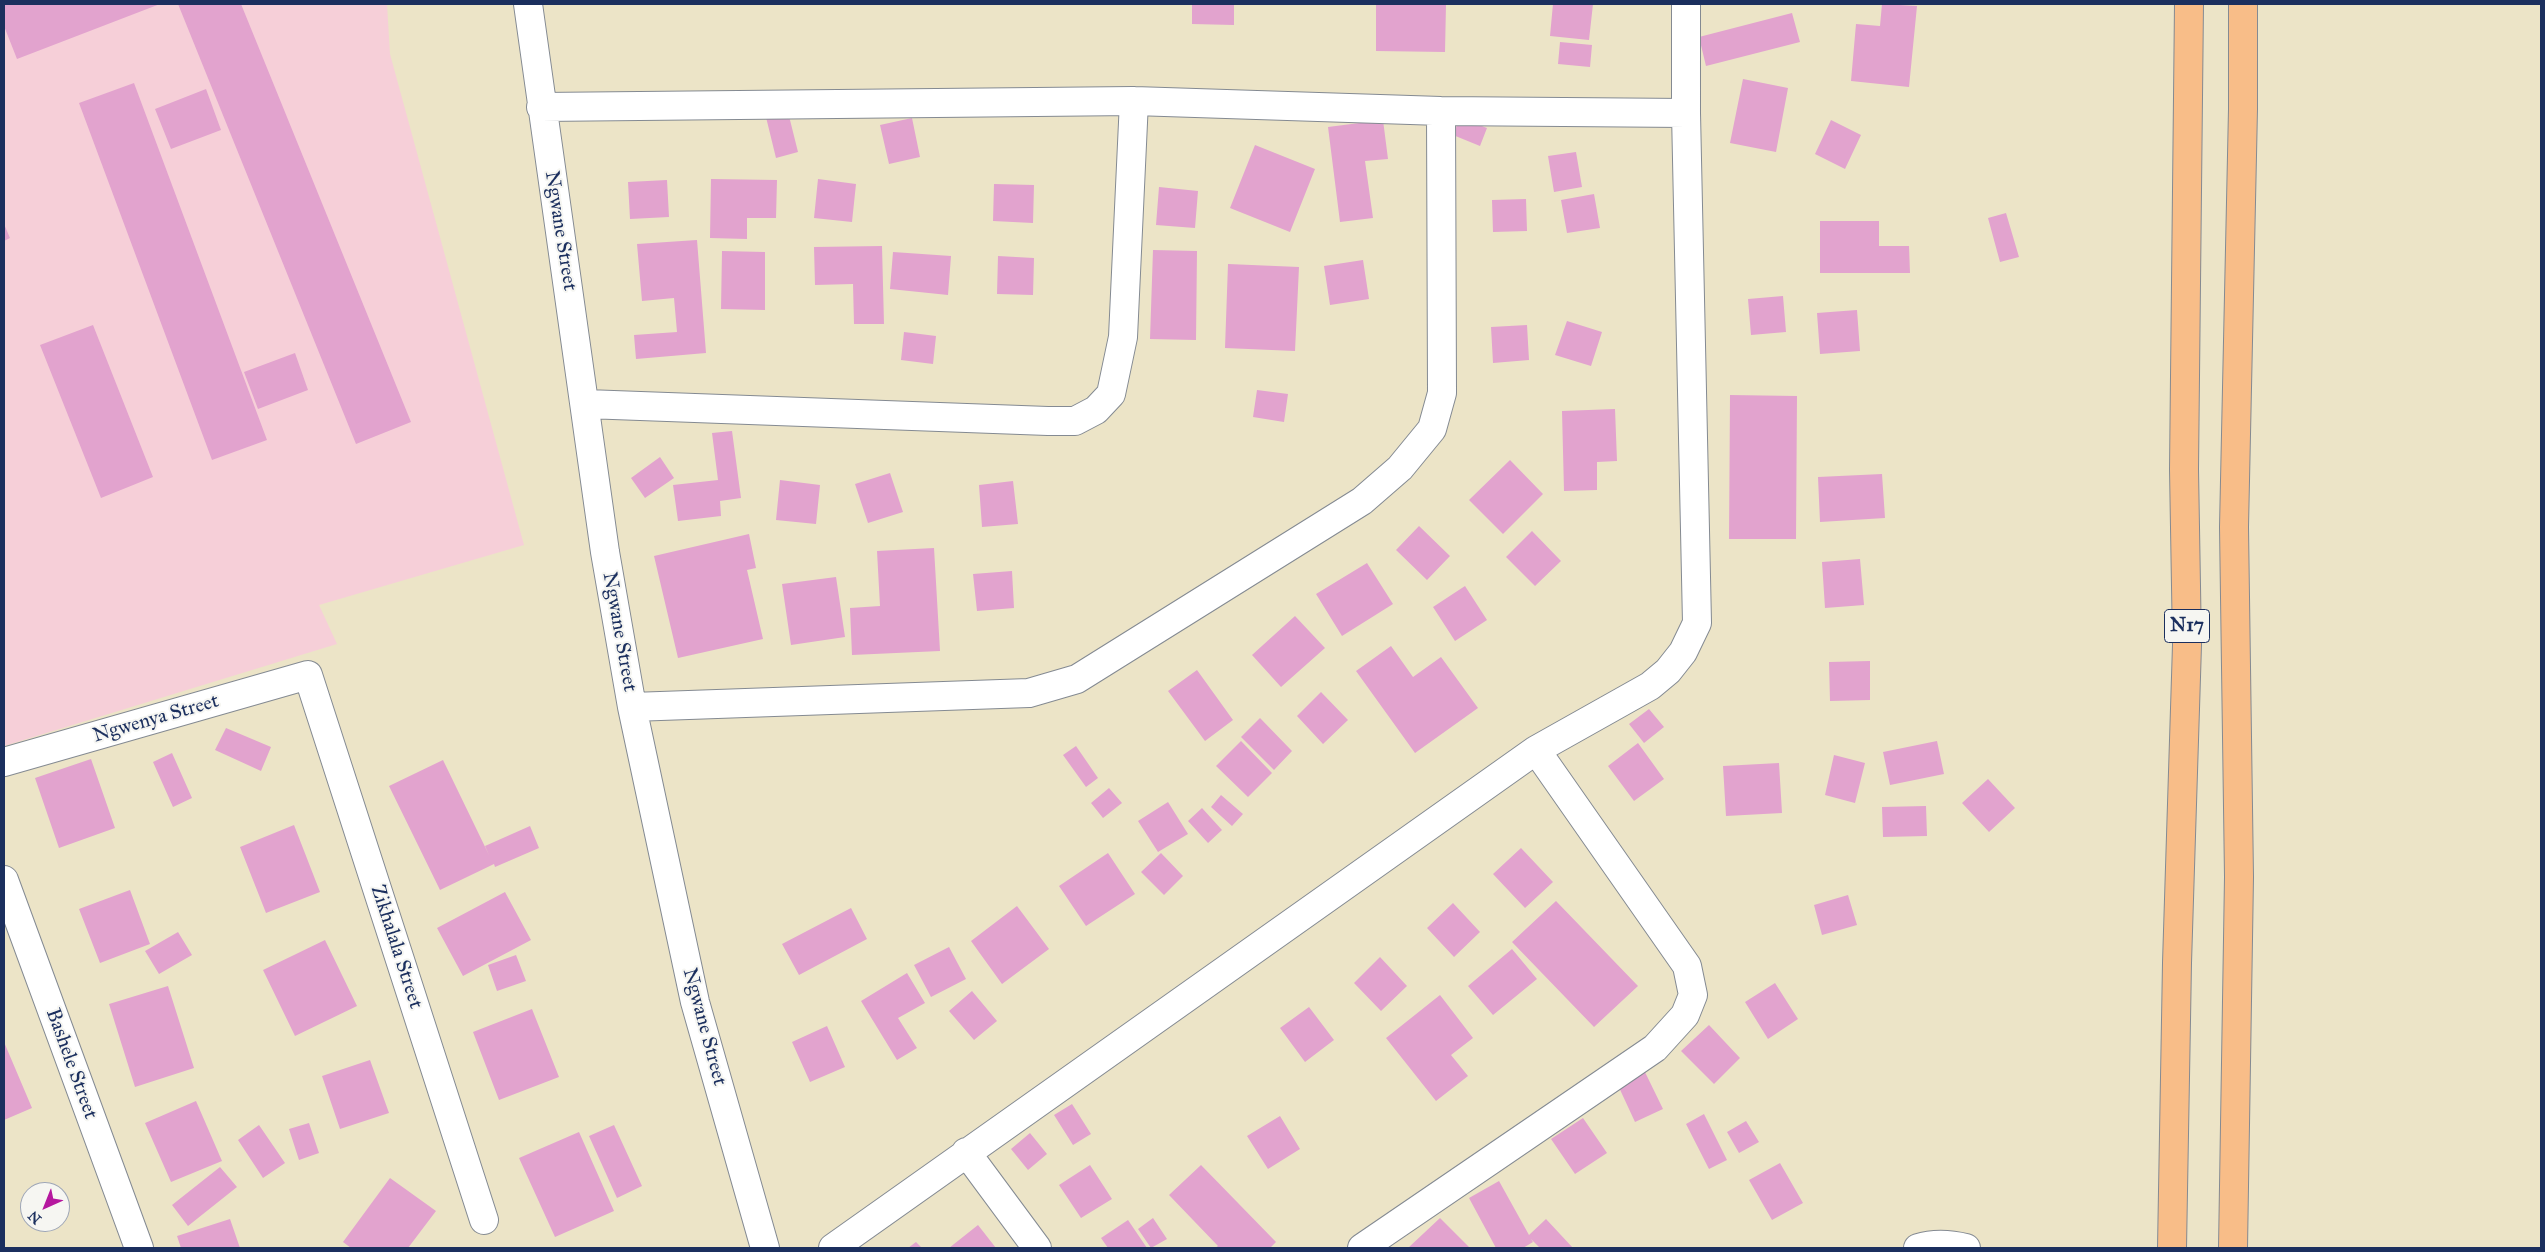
<!DOCTYPE html>
<style>
body{margin:0}
#map{position:relative;width:2545px;height:1252px;overflow:hidden;background:#ece4c7;font-family:"IM FELL Great Primer",serif}
canvas{display:block}
.frame{position:absolute;inset:0;border:5px solid #1b2f5e;pointer-events:none}
.north{position:absolute;left:20px;top:1182px;width:50px;height:50px;box-sizing:border-box;background:#f6f6f2;border:1px solid #9ea6b7;border-radius:50%;rotate:224deg;font-size:14px;font-weight:700;line-height:20px;text-align:center;color:#1b2f5e}
.north::after{content:'';display:block;margin:auto;width:18px;height:22px;background:#b5179e;clip-path:polygon(50% 0,100% 100%,50% 72%,0 100%)}
</style>
<div id="map">
<canvas width="2545" height="1252"></canvas>
<div class="frame"></div>
<div class="north">N</div>
</div>
<script>
const g = document.querySelector('canvas').getContext('2d');
g.lineJoin = 'round';
function paint(path, color) { g.fillStyle = color; g.fill(path, 'evenodd'); }
function strokePath(path, color, width, dash) { g.strokeStyle = color; g.lineWidth = width; g.lineCap = dash ? 'butt' : 'round'; g.setLineDash(dash || []); g.stroke(path); }
function write(font, color, halo, rows, align = 'center') {
  g.font = font + ' "IM FELL Great Primer",serif'; g.lineWidth = 4; g.setLineDash([]); g.textBaseline = 'middle'; g.strokeStyle = halo; g.fillStyle = color; for (const [text, x, y, turn = 0] of rows) {
    g.save(); g.translate(x, y); g.rotate((+turn || 0) * Math.PI / 180); g.textAlign = isNaN(turn) ? turn : align; if (halo) g.strokeText(text, 0, 0); g.fillText(text, 0, 0); g.restore();
  }
}
paint(new Path2D(`
 M4,4h383l3,50 134,491 -205,60 18,39 -333,102z`), '#f6cfd8');
paint(new Path2D(`
 M4,4h156l-143,55 -13,-33z
 M178,4h63l170,418 -55,22z
 M1192,4h42v21l-42,-1z
 M1376,4h70l-1,48 -69,-1z
 M1553,4h40l-4,36 -39,-4z
 M1882,4l35,2 -8,81 -58,-6 5,-57 24,2z
 M1792,13l8,29 -94,24 -7,-29z
 M1560,42l32,3 -2,22 -32,-3z
 M1743,79l45,9 -12,64 -46,-9z
 M134,83l133,357 -55,20 -133,-357z
 M206,89l15,41 -50,19 -16,-40z
 M787,108l11,44 -22,6 -11,-45z
 M912,118l8,39 -31,7 -9,-39z
 M1460,118l27,10 -7,18 -27,-11z
 M1383,120l5,39 -23,2 8,57 -33,4 -12,-95z
 M1831,120l30,15 -16,34 -30,-15z
 M1255,145l60,24 -25,63 -60,-24z
 M1576,152l6,35 -28,5 -6,-36z
 M711,179l66,1 -1,38h-29v21l-37,-1z
 M818,179l38,5 -4,38 -38,-4z
 M667,180l2,37 -39,2 -2,-37z
 M994,184l40,1 -1,38 -40,-2z
 M1159,187l39,4 -3,37 -39,-3z
 M1594,194l6,34 -33,5 -6,-33z
 M1526,199l1,32 -34,1 -1,-32z
 M2006,213l13,44 -19,5 -12,-44z
 M1820,221h59v25h30l1,27h-90z
 M4,224l6,14 -6,3z
 M697,240l9,113 -70,6 -2,-24 43,-3 -3,-34 -32,3 -5,-57z
 M882,246l2,78h-30l-1,-40 -38,1 -1,-38z
 M1153,250l44,1 -1,89 -46,-1z
 M722,251l43,1v58l-44,-1z
 M893,252l58,4 -3,39 -58,-6z
 M998,256l36,2 -1,37 -36,-1z
 M1363,260l6,39 -39,6 -6,-39z
 M1228,264l71,3 -4,84 -70,-3z
 M1783,296l3,36 -35,3 -3,-36z
 M1857,310l3,41 -40,3 -3,-41z
 M1567,321l35,11 -11,34 -36,-11z
 M93,325l60,152 -52,21 -61,-153z
 M1527,325l2,35 -36,3 -2,-36z
 M904,332l32,4 -3,28 -32,-4z
 M295,353l13,37 -50,19 -14,-37z
 M1257,390l31,4 -4,28 -31,-5z
 M1730,395l67,1 -1,143h-67z
 M1615,409l2,52 -20,1v28l-33,1 -2,-80z
 M732,431l9,67 -21,3 1,15 -43,5 -5,-36 45,-5 -6,-47z
 M660,457l14,21 -29,20 -14,-20z
 M1510,460l33,34 -40,40 -34,-34z
 M890,473l13,39 -35,11 -13,-39z
 M1882,474l3,44 -65,4 -2,-45z
 M780,480l40,5 -4,39 -40,-4z
 M1013,481l5,43 -36,3 -3,-42z
 M1419,526l31,30 -23,24 -31,-30z
 M1532,531l29,30 -26,25 -29,-29z
 M749,534l7,34 -9,2 16,69 -85,19 -24,-102z
 M934,548l6,103 -88,4 -2,-47 30,-2 -3,-55z
 M1860,559l4,46 -39,3 -3,-46z
 M1367,563l26,41 -51,32 -26,-42z
 M1012,571l2,37 -37,3 -4,-37z
 M836,577l9,60 -54,8 -9,-61z
 M1465,586l22,34 -32,21 -22,-34z
 M1295,616l30,32 -44,39 -29,-32z
 M1391,646l22,31 28,-20 37,51 -63,45 -59,-82z
 M1870,661v39l-40,1 -1,-39z
 M1197,670l36,50 -28,21 -37,-50z
 M1321,692l27,28 -25,24 -26,-28z
 M1649,709l15,18 -20,16 -15,-19z
 M1260,718l32,33 -18,19 -33,-33z
 M226,728l45,19 -10,24 -46,-21z
 M1241,741l31,32 -24,24 -32,-31z
 M1937,741l7,33 -54,11 -7,-33z
 M1638,743l26,36 -30,22 -26,-35z
 M1076,746l22,32 -12,9 -23,-32z
 M172,753l20,45 -19,9 -20,-45z
 M1834,755l31,8 -10,40 -30,-8z
 M91,759l24,69 -56,20 -24,-70z
 M443,760l46,95 -4,-9 45,-20 9,22 -44,19 -1,-3 -54,26 -51,-104z
 M1779,763l3,50 -56,3 -3,-50z
 M1988,779l27,29 -26,24 -27,-29z
 M1109,788l13,15 -19,15 -12,-15z
 M1221,795l22,19 -11,12 -21,-19z
 M1168,802l20,32 -30,18 -20,-31z
 M1926,806l1,30 -44,1 -1,-30z
 M1202,808l20,22 -14,13 -20,-22z
 M294,825l26,67 -54,21 -26,-66z
 M1521,848l32,34 -28,26 -32,-34z
 M1108,853l27,41 -49,32 -27,-40z
 M1161,853l22,23 -19,19 -23,-23z
 M130,890l20,54 -50,19 -21,-54z
 M505,892l26,48 -68,36 -26,-48z
 M1848,895l9,30 -35,10 -8,-30z
 M1556,901l82,85 -44,41 -82,-85z
 M1453,903l27,29 -26,25 -27,-29z
 M1017,906l32,43 -47,35 -31,-43z
 M851,908l16,31 -68,36 -17,-31z
 M178,932l14,23 -33,19 -14,-23z
 M325,940l32,66 -62,30 -32,-66z
 M949,947l17,32 -35,18 -17,-32z
 M1512,949l25,30 -44,36 -25,-29z
 M516,955l10,26 -29,10 -9,-26z
 M1380,957l27,29 -26,25 -27,-28z
 M907,973l18,30 -27,15 19,30 -20,12 -36,-59z
 M1775,983l23,36 -30,20 -23,-37z
 M168,986l26,82 -59,19 -26,-83z
 M972,991l25,30 -23,19 -25,-29z
 M1440,995l33,43 -22,17 17,21 -32,25 -50,-63z
 M1309,1007l25,33 -29,22 -25,-34z
 M532,1009l27,68 -60,23 -26,-68z
 M1709,1025l31,33 -26,26 -33,-33z
 M827,1026l18,41 -35,15 -18,-40z
 M4,1042l28,66 -28,12z
 M370,1060l19,53 -49,16 -18,-53z
 M1643,1068l20,41 -28,13 -19,-41z
 M196,1101l26,60 -51,21 -26,-59z
 M1072,1104l19,30 -18,11 -19,-30z
 M1704,1114l23,46 -18,9 -23,-45z
 M1280,1116l20,33 -32,20 -21,-33z
 M1583,1118l24,35 -32,21 -24,-35z
 M1746,1121l13,21 -20,11 -12,-21z
 M309,1123l10,30 -20,7 -10,-31z
 M259,1125l26,38 -22,15 -25,-38z
 M614,1125l28,61 -25,12 -28,-62z
 M579,1132l35,79 -59,26 -36,-79z
 M1030,1133l17,21 -19,16 -17,-21z
 M1780,1163l23,40 -31,17 -23,-40z
 M1090,1165l22,34 -31,19 -22,-33z
 M1201,1165l75,77 -6,6h-55l3,-2 -49,-51z
 M220,1167l17,20 -49,39 -16,-21z
 M390,1178l46,33 -28,37h-57l-8,-6z
 M1499,1181l30,54 17,-16 27,29h-33l-9,-9 2,3 -10,6h-27l-27,-50z
 M1153,1218l14,21 -16,9 -13,-19z
 M1440,1218l30,30h-62z
 M230,1219l10,29h-59l-4,-12z
 M1128,1220l19,28h-39l-7,-10z
 M978,1225l18,23h-47z
 M916,1242l6,6h-14z`), '#e2a3ce');
const minor = new Path2D(`
 M528,4l77,548 27,155 63,295 70,246
 M541,107l593,-6 307,10 245,2
 M586,404l462,17h27l21,-11 15,-16 12,-57 11,-236
 M632,707l397,-14 48,-14 285,-178 38,-33 32,-39 10,-36 -1,-282
 M4,762l304,-87 176,545
 M4,880l135,368
 M966,1152l71,96
 M833,1248l703,-498 114,-64 18,-15 15,-19 14,-29 -11,-510v-109
 M1362,1248l293,-200 30,-33 8,-20 -6,-29 -151,-216
 M1918,1248c16,-5 32,-4 48,0`);
const highway = new Path2D(`
 M2172,1248l5,-285 10,-318 -3,-176 5,-465
 M2233,1248l6,-371 -5,-350 9,-418v-105`);
strokePath(minor, '#848a92', 30);
strokePath(highway, '#848a92', 30);
strokePath(minor, '#fff', 28);
strokePath(highway, '#f8bd88', 28);
for (const [x, y, w] of [
 [2187,626,45]
]) { const box = new Path2D(); box.roundRect(x - w / 2, y - 16.5, w, 33, 4); g.fillStyle = '#f6f6f2'; g.fill(box); strokePath(box, '#1b2f5e', 1); }
write('bold 19px', '#1b2f5e', null, [
 ["N17",2187,626]
]);
write('20px', '#1b2f5e', '#f6f6f2', [
 ["Ngwane Street",560,231,81],
 ["Ngwane Street",619,632,80],
 ["Ngwenya Street",156,719,-16],
 ["Zikhalala Street",396,947,72],
 ["Ngwane Street",704,1027,75],
 ["Bashele Street",71,1064,70]
]);
</script>
